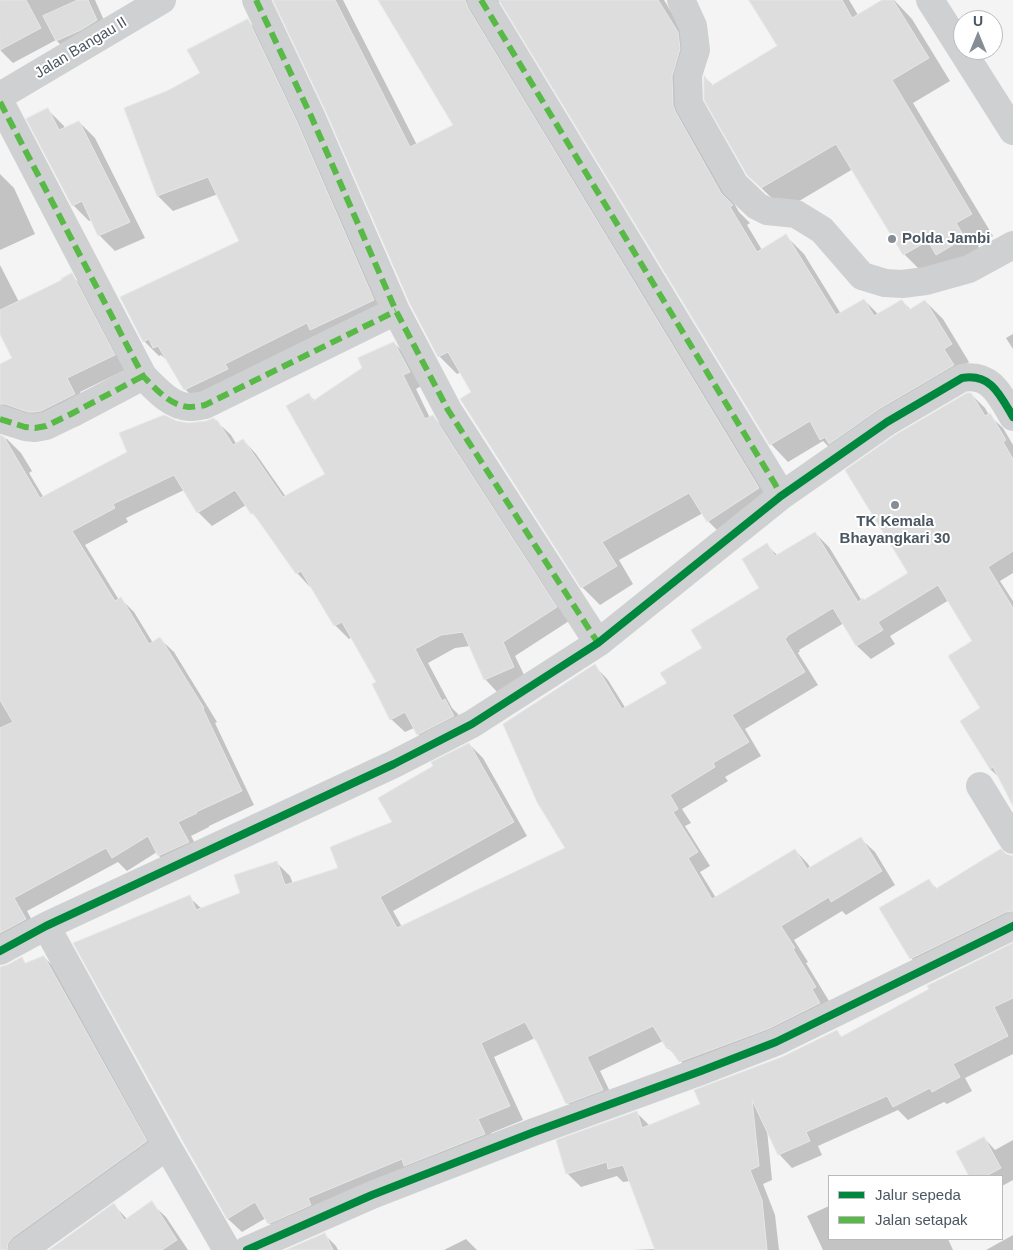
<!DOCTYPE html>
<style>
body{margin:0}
#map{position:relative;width:1013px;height:1250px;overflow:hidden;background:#f4f4f4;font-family:Helvetica,sans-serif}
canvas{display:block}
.legend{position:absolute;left:828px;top:1175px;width:175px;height:65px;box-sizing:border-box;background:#fff;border:1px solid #b7bbc0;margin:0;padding:6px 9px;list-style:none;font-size:15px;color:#4a5661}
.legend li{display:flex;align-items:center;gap:10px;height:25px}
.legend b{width:25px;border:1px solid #b7bbc0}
.north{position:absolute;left:953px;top:10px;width:50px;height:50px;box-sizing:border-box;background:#fff;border:1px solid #b7bbc0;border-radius:50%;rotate:0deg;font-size:14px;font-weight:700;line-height:20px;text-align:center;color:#4a5661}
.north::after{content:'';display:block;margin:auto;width:18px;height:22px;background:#868d94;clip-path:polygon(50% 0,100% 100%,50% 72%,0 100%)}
</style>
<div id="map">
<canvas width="1013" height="1250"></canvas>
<ul class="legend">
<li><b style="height:6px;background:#00873e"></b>Jalur sepeda</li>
<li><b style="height:6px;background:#58b947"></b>Jalan setapak</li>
</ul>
<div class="north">U</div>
</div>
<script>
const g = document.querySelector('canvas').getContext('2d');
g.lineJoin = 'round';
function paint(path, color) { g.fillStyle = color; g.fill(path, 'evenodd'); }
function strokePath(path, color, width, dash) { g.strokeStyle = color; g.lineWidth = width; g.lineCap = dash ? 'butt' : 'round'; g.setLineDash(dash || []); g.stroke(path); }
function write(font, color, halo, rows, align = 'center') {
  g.font = font + ' Helvetica,sans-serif'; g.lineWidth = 4; g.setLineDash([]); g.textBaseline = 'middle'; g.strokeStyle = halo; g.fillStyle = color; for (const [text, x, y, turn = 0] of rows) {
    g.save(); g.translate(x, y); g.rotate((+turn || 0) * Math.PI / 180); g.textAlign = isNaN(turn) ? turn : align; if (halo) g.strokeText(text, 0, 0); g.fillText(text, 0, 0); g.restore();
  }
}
paint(new Path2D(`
 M0,0h95l15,34 -40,20 -14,-14 -43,23 -13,-13z
 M275,0h68l74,145 37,-20 -74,-125h284l31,51 -2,79 46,82 11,11 -3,2 15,25 24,-14 18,18 37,60 23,-14 15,15 23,-14 9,9 14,-9 18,18 26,43 -130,95 -16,-16 -35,21 -17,-18 -269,-442h-2l-10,2 286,502 -50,33 -18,-18 -5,-8 -84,47 14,24 -33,21 -18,-18 -121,-215 -4,2 -18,-18 -113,-247z
 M750,0h99l9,15 26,-15h10l18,19 38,62 -37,22 80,133 -15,10 8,14 -60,16 -22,-22 -51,-85 -69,41 -36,-35 -42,-97 7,8 65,-39z
 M247,20l15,15 126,280 -188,89 -15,-15 -15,-26 -9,-8 -2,1 -15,-15 97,-99 -23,-48 -45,17 -15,-15 -33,-88 45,-17 32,-17z
 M48,110l16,16 1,3 14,-7 16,16 50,100 -30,13 -16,-16 -7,-15 -3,1 -16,-16z
 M0,174l14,14 21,46 -35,16z
 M0,265l19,37 44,-22 8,-5 14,13 42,81 -47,23 8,16 -88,18v-61l14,-7 -14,-27z
 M1013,334v15l-7,-11z
 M394,343l14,14 15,28 -7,4 14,29 3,-2 13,14 123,191 -54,35 12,25 -29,12 -13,-14 -15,-33 -15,2 -27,15 24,45 6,6 9,15 -36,19 -13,-14 -4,-6 -9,4 -14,-13 -14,-36 -25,-46 -3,2 -14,-14 -24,-39 -1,1 -13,-14 -36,-50 -9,-10 -6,-8 -34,21 -14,-14 -14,-22 -58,28 2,4 -43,23 34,55 2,-1 13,13 19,31 7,-4 14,13 43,70 -2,1 39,82 -45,21v1l-18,9 11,20 -29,13 -14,-13 -2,-4 -30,19 -9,-9 -91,49 12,22 -39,24v-520l7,2 14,14 11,18 -3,2 15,25 84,-46 48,-30 13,2 17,-2 8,-3 17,16 6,10 6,-5 13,14 30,43 41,-23 -19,-80 7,7 49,-32z
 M971,394l14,14 4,7 14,13 10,17v128l-13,8 13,20v176l-9,5 -14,-13 -29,-48 21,-12 -9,-67 -24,-42 -59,36 5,8 -24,15 -14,-13 -13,-23 -45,27 1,1 -2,2 20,32 -73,44 16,27 -36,21 3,4 -46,28 9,14 -6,3 25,40 -10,6 16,26 79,-48 13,14 3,5 50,-30 14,13 20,33 -49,30 -4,-4 -48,29 14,22 -2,1 23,38 -135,74 -26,-27 -5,-7 -63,30 16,33 -35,12 -13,-13 -29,-61 -4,-4 -41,19 29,63 -32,13 7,15 -215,88 -14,-13 -3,-5 -24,14 -14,-13 -46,-81 7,-241 13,12 40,-15 35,-31 13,13 3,8 47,-15 54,-46 75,-79 14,14 44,78 -134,75 9,16 164,-79 29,-182 13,14 18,29 42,-26 93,-94 6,-44 11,11 37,-23 14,14 33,54h2l46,-27z
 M1005,855l8,2v72l-88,43 -14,-14 17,-78 9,9z
 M1013,945v109l-48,24 7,13 -25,13 -3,-2 -36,18 -10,-10 -80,36 4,9 -30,13 -13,-14 -12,-24 5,50 -9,4 12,31 4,35h-147l24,-1 -26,-68 -7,1 -6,-6 -36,11 -14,-14 70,-60 13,13 52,-21 80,-47 54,-27 6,6z
 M44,957l15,15 101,184 -130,94h-30v-261z
 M984,1138l11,12 18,-10v40l-11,6v-10h-31l-13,-24z
 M151,1203l15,14 22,33h-137l63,-45 13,14z
 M829,1206v33h119l5,11h-130l-16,-34z
 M324,1234l12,12 2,4h-49z
 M1013,1235v15h-27z
 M466,1239l11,11h-33z`), '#0003');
const building = new Path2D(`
 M0,0h26l15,28 -41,22z
 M78,0h10l9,20 -16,10 -25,11 -13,-25z
 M273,0h62l75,147 43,-22 -75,-125h87l3,8 291,480 -52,34 -18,-29 -87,49 15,24 -36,22 -119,-186 -2,-3 11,-7 -23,-40 -10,5 -28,-53 -85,-194z
 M499,0h159l20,32 2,17 -8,27 1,29 2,6 46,82 12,12 -3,2 27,45 29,-18 50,81 28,-16 10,17 27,-16h1l7,10 16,-10 27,44 -8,5 10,16 -75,44 -50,35 -4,-7 -5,3 -10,-19 -40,24z
 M749,0h93l10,18 30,-18h11l36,58 -37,22 80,134 -16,9 9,15 -29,17 -8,-14 -25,14 -67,-111 -75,44 -14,-13 -43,-75v-25l7,11 66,-40z
 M248,19l49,103 77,178 -64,30 -3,-7 -82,41 3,5 -44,21 -26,-44 -5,2 -4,-9 -6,3 -23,-45 119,-56 -31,-64 -51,19 -33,-88 45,-18 31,-17 -13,-23z
 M48,108l11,22 20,-9 51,101 -32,14 -16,-35 -10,5 -46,-87z
 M72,273l43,82 -48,23 8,16 -34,17 -7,1h-6l-23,-8h-5v-40l12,-6 -12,-24v-24l62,-30 -1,-1z
 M394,342l16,30 -7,3 22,44 8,-4 124,192 -54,35 11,25 -30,13 -21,-48 -22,3 -26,14 27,52 3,-2 9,17 -37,19 -12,-23 -15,8 -18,-36 4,-2 -34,-60 -8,4 -33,-55 -5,3 -43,-61 -2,1 -16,-24 -38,23 -23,-38 -61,29 2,4 -43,23 43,70 6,-4 28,47 11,-7 44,71 -1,1 39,82 -46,21 1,1 -19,9 11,20 -31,14 -10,-20 -36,22 -6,-10 -92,50 12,21 -26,14v-205l13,-6 -13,-22v-265l4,2 36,61 87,-46 -8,-19 45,-18 13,6 12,2 17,-2 8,-3 2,3 1,-1 16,25 10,-6 40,58 42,-23 -39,-68 23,-13 4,8 49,-33 -4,-10z
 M967,393h4l14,23 5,-3 16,27 -3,2 10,17v92l-25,16 25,41v198l-20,-39 -3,2 -30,-48 20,-13 -32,-52 24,-15 -34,-56 -60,37 5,8 -27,16 -23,-38 -46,28v1l-2,2 20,33 -73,43 17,27 -36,21 2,4 -45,28 8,14 -5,3 25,40 -10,6 24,41 83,-50 12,20 54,-32 21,34 -51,31 -2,-5 -48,29 14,22 -2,1 23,38 -4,2 8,14 -50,25 -91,34 -10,-15 -2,2 -14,-23 -66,31 16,33 -37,14 -30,-64h-1l-10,-18 -44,21 29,63 -32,13 7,15 -81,32 -2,-7 -94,39 3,7 -43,19 -13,-22 -28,17 -46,-81 -108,-195 117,-48 6,15 44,-17 -6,-18 43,-14 8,24 53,-17 -8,-21 62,-25 -14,-24 55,-32 -2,-4 38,-19 45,79 -134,75 17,31 168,-80 -28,-46 -34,-78 92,-60 27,45 45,-26 -7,-10 42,-25 -11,-18 68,-42 -17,-29 25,-16 8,13 40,-24 43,70 5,-4 1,2 44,-27 -63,-103 50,-35z
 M1001,849l5,5 7,2v55l-7,1 -96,47 -31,-51 50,-29 6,10z
 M1013,943v55l-19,9 14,29 -55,28 7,13 -28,15 -2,-4 -37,19 -6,-11 -81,36 4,9 -32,14 -26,-55 7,66 -9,4 12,30 5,50h-112l-32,-85 -15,4 -1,-7 -41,12 -10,-34 81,-29 5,17 58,-24 -6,-14 88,-33 55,-27 4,7 88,-48 -2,-3z
 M44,956l103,185 -134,96 -5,6 -1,7h-7v-283l7,-2 15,-8 3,6z
 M984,1137l17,31 -15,8h-17l-13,-24z
 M152,1201l25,39 -15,10h-113l65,-47 10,17z
 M325,1233l8,17h-47z`);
paint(building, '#ddddde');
strokePath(building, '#e5e6e7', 1);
strokePath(new Path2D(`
 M256,0l55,116 85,195 52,99 150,233
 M481,0l294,484 6,12
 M681,0l12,26 3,24 -8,25 1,29 46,81 22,21 10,5 29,3 26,16 40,46 23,7 17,1 24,-3 43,-12 44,-24
 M930,0l83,131
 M0,96l162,-96
 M0,102l143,274c12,12 27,30 46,31 5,0 11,-1 16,-2l191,-94
 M0,419l25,8 10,1 11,-2 25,-12 72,-38
 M980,786l33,54
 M46,926l121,220 60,104
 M0,951l46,-25 348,-162 78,-40 126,-81 183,-147 106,-74 75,-44c29,-5 38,17 51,39
 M22,1250l145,-104
 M247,1250l125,-55 162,-63 167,-61 75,-29 237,-116`), '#ced0d2', 28);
strokePath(new Path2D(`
 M256,0l55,116 85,195 52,99 150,233
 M481,0l294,484 6,12
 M0,102l143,274c12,12 27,30 46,31 5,0 11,-1 16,-2l191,-94
 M0,419l25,8 10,1 11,-2 25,-12 72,-38`), '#58b947', 6, [12, 6]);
strokePath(new Path2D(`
 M0,951l46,-25 348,-162 78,-40 126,-81 183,-147 106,-74 75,-44c29,-5 38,17 51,39
 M247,1250l125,-55 162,-63 167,-61 75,-29 237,-116`), '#00873e', 8);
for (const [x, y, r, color] of [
 [892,239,5,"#868d94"],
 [895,505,5,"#868d94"]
]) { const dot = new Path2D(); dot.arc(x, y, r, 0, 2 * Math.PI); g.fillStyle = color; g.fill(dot); strokePath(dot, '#fff', 2); }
write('15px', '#4a5661', '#fff', [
 ["Jalan Bangau II",81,48,-31]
]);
write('bold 15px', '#4a5661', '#fff', [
 ["Polda Jambi",902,239],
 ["TK Kemala",895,522,"center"],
 ["Bhayangkari 30",895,539,"center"]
], 'left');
</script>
